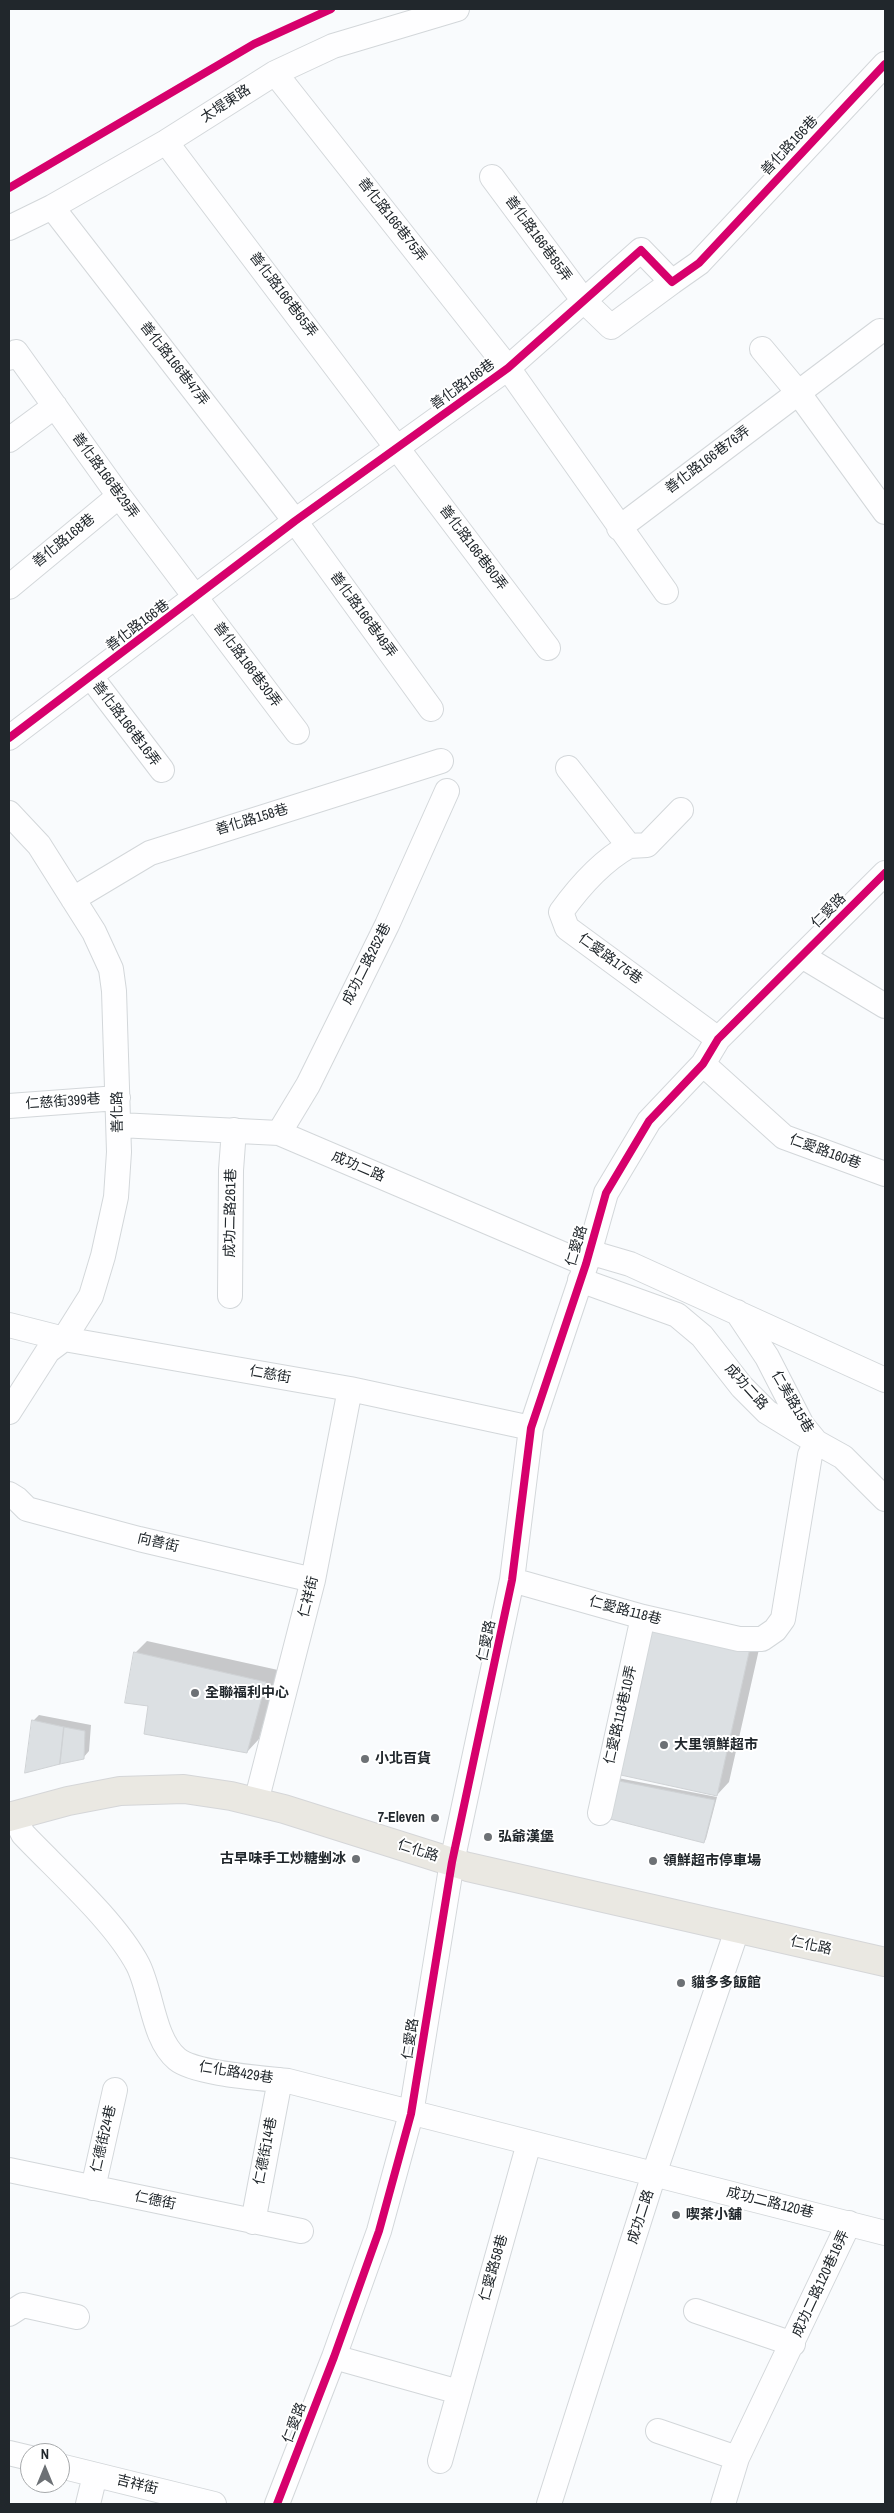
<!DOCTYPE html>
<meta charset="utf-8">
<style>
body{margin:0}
#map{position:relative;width:894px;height:2513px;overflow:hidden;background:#f9fbfd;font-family:"Archivo Narrow",sans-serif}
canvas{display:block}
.frame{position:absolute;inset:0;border:10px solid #21272c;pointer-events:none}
.north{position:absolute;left:20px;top:2443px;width:50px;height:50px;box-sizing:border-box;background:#fff;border:1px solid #a6a9ab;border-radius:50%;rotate:0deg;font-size:14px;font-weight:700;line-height:20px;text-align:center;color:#21272c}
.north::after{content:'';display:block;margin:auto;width:18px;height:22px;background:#6d7175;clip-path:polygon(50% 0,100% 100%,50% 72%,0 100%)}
</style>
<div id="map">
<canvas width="894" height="2513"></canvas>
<div class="frame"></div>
<div class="north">N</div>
</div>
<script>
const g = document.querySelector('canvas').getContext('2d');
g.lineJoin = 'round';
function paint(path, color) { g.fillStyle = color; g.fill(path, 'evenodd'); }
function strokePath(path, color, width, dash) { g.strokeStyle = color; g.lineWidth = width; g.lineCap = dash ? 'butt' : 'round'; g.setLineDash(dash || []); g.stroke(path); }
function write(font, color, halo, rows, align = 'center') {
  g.font = font + ' "Archivo Narrow","Noto Sans TC",sans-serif'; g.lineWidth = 4; g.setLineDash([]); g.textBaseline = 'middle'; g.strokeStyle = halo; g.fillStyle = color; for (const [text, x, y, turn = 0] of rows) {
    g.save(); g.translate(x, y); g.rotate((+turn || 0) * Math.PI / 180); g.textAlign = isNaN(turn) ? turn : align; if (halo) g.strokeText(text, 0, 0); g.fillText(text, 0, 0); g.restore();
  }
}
paint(new Path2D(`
 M650,1626l112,10 -33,146 -12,13z
 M147,1641l131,29 -19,69 -12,13 -98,-47 -14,-52z
 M39,1715l52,10 -2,26 -6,7 -50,-37z
 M618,1778l99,19 -11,42 -2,3 -97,-25z`), '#0003');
const building = new Path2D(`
 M649,1625l101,23 -33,148 -101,-22z
 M134,1652l132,30 -19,71 -103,-19 4,-28 -23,-3z
 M32,1720l32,7 -4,37 -35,9z
 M64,1727l21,4 -1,28 -24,5z
 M614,1780l101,20 -11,43 -98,-25z`);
paint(building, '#dce0e3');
strokePath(building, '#cfd2d5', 1);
const minor = new Path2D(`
 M275,73l233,295 158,224
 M166,142l382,506
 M492,177l92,124 27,26 61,-45
 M52,207l243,314 136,188
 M9,228l43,-21 114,-65 109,-69 58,-27 124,-37
 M762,349l35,42 88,121
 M9,358l7,-6 103,144 178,236
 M9,440l46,-34
 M619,528l261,-197
 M9,587l110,-91
 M91,677l71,93
 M9,738l286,-217 213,-153 133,-118 31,32 27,-19 186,-199
 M568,768l61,78c-27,15 -50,41 -68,66l6,16 151,111
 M9,813l30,32 55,87 17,37 3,22 5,161 -3,45 -13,59 -12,40 -27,43 -16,12 -39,61
 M629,846l18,-1 34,-35
 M73,899l77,-46 291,-92
 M802,956l83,50
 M703,1064l81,73 101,37
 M9,1106l109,-8
 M119,1125l160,8 307,131
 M279,1133l29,-48 79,-160 60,-134
 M589,1252l41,12 255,116
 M230,1296l1,-126 3,-40
 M737,1312l30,45 35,68 14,17 27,15 42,42
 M9,1325l55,14 286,50 181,39
 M9,1494l8,5 10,10 112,30 174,41
 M512,1580l131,37 96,22h23l13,-9 8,-11 27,-164 6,-13 -49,-30 -25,-25 -40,-51 -25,-21 -97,-35
 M256,1802l57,-222 37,-191
 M600,1813l43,-196
 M14,1816l9,18c35,37 92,87 115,131 14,28 15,74 39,94 18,15 85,19 111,22l597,152
 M9,2170l292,61
 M93,2188l22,-98
 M253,2222l27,-142
 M696,2311l97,33
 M9,2314l14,-9 54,12
 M334,2357l125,35
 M658,2431l79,27
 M9,2453l21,5
 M440,2461l89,-318
 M60,2466l154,38
 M88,2504l7,-29
 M277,2504l57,-147 45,-126 32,-117 41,-252 60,-282 19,-152 55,-164 20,-71 43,-72 54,-57 15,-25 167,-166
 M549,2504l105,-330 83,-244
 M723,2504l14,-46 112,-235`);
const major = new Path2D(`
 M9,1817l59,-16 52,-10 64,-2 47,7 53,13 184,58 417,95`);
strokePath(minor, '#d3d7da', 26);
strokePath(major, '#d5d6d8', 30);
strokePath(new Path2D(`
 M9,188l245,-144 77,-35`), '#d9dadb', 3, [4, 4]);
strokePath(minor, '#fefeff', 24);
strokePath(major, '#eae8e2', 28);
strokePath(new Path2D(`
 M9,188l245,-144 77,-35
 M9,738l286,-217 213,-153 133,-118 31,32 27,-19 186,-199
 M277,2504l57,-147 45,-126 32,-117 41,-252 60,-282 19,-152 55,-164 20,-71 43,-72 54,-57 15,-25 167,-166`), '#d6006c', 8);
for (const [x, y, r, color] of [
 [195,1693,5,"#6d7175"],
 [664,1745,5,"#6d7175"],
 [365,1759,5,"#6d7175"],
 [435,1818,5,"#6d7175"],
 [488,1837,5,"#6d7175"],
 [356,1859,5,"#6d7175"],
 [653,1861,5,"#6d7175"],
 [681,1983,5,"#6d7175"],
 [676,2215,5,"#6d7175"]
]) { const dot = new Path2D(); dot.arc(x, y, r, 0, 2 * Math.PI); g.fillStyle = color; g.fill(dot); strokePath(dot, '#fff', 2); }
write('14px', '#21272c', '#fff', [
 ["太堤東路",226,104,-33],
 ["善化路166巷",790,146,-47],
 ["善化路166巷75弄",392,220,52],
 ["善化路166巷85弄",538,239,54],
 ["善化路166巷65弄",283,295,53],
 ["善化路166巷47弄",174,364,52],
 ["善化路166巷",463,385,-36],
 ["善化路166巷76弄",708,460,-37],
 ["善化路166巷29弄",105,476,54],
 ["善化路168巷",64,541,-39],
 ["善化路166巷60弄",473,548,53],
 ["善化路166巷48弄",363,615,54],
 ["善化路166巷",138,626,-37],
 ["善化路166巷30弄",247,665,53],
 ["善化路166巷16弄",126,724,53],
 ["善化路158巷",252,820,-17],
 ["仁愛路",829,911,-45],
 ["仁愛路175巷",610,959,36],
 ["成功二路252巷",367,964,-63],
 ["仁慈街399巷",63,1102,-4],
 ["善化路",118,1112,-91],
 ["仁愛路160巷",825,1152,20],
 ["成功二路",358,1167,23],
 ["成功二路261巷",231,1213,-89],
 ["仁愛路",577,1246,-73],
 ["仁慈街",270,1375,10],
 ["成功二路",746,1387,48],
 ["仁美路15巷",792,1402,60],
 ["向善街",158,1543,13],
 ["仁祥街",309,1597,-76],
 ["仁愛路118巷",625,1611,15],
 ["仁愛路",487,1641,-78],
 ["仁愛路118巷10弄",621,1715,-77],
 ["仁化路",418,1851,18],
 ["仁化路",811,1946,12],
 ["仁愛路",411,2039,-81],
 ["仁化路429巷",236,2073,9],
 ["仁德街24巷",104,2139,-77],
 ["仁德街14巷",266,2151,-79],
 ["仁德街",155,2201,12],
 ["成功二路120巷",770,2203,14],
 ["成功二路",641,2217,-72],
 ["仁愛路58巷",494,2268,-74],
 ["成功二路120巷16弄",821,2284,-65],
 ["仁愛路",295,2423,-69],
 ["吉祥街",137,2485,14]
]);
write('bold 14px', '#21272c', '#fff', [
 ["全聯福利中心",205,1693],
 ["大里領鮮超市",674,1745],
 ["小北百貨",375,1759],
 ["7-Eleven",425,1818,"right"],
 ["弘爺漢堡",498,1837],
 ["古早味手工炒糖剉冰",346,1859,"right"],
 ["領鮮超市停車場",663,1861],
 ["貓多多飯館",691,1983],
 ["喫茶小舖",686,2215]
], 'left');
</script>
